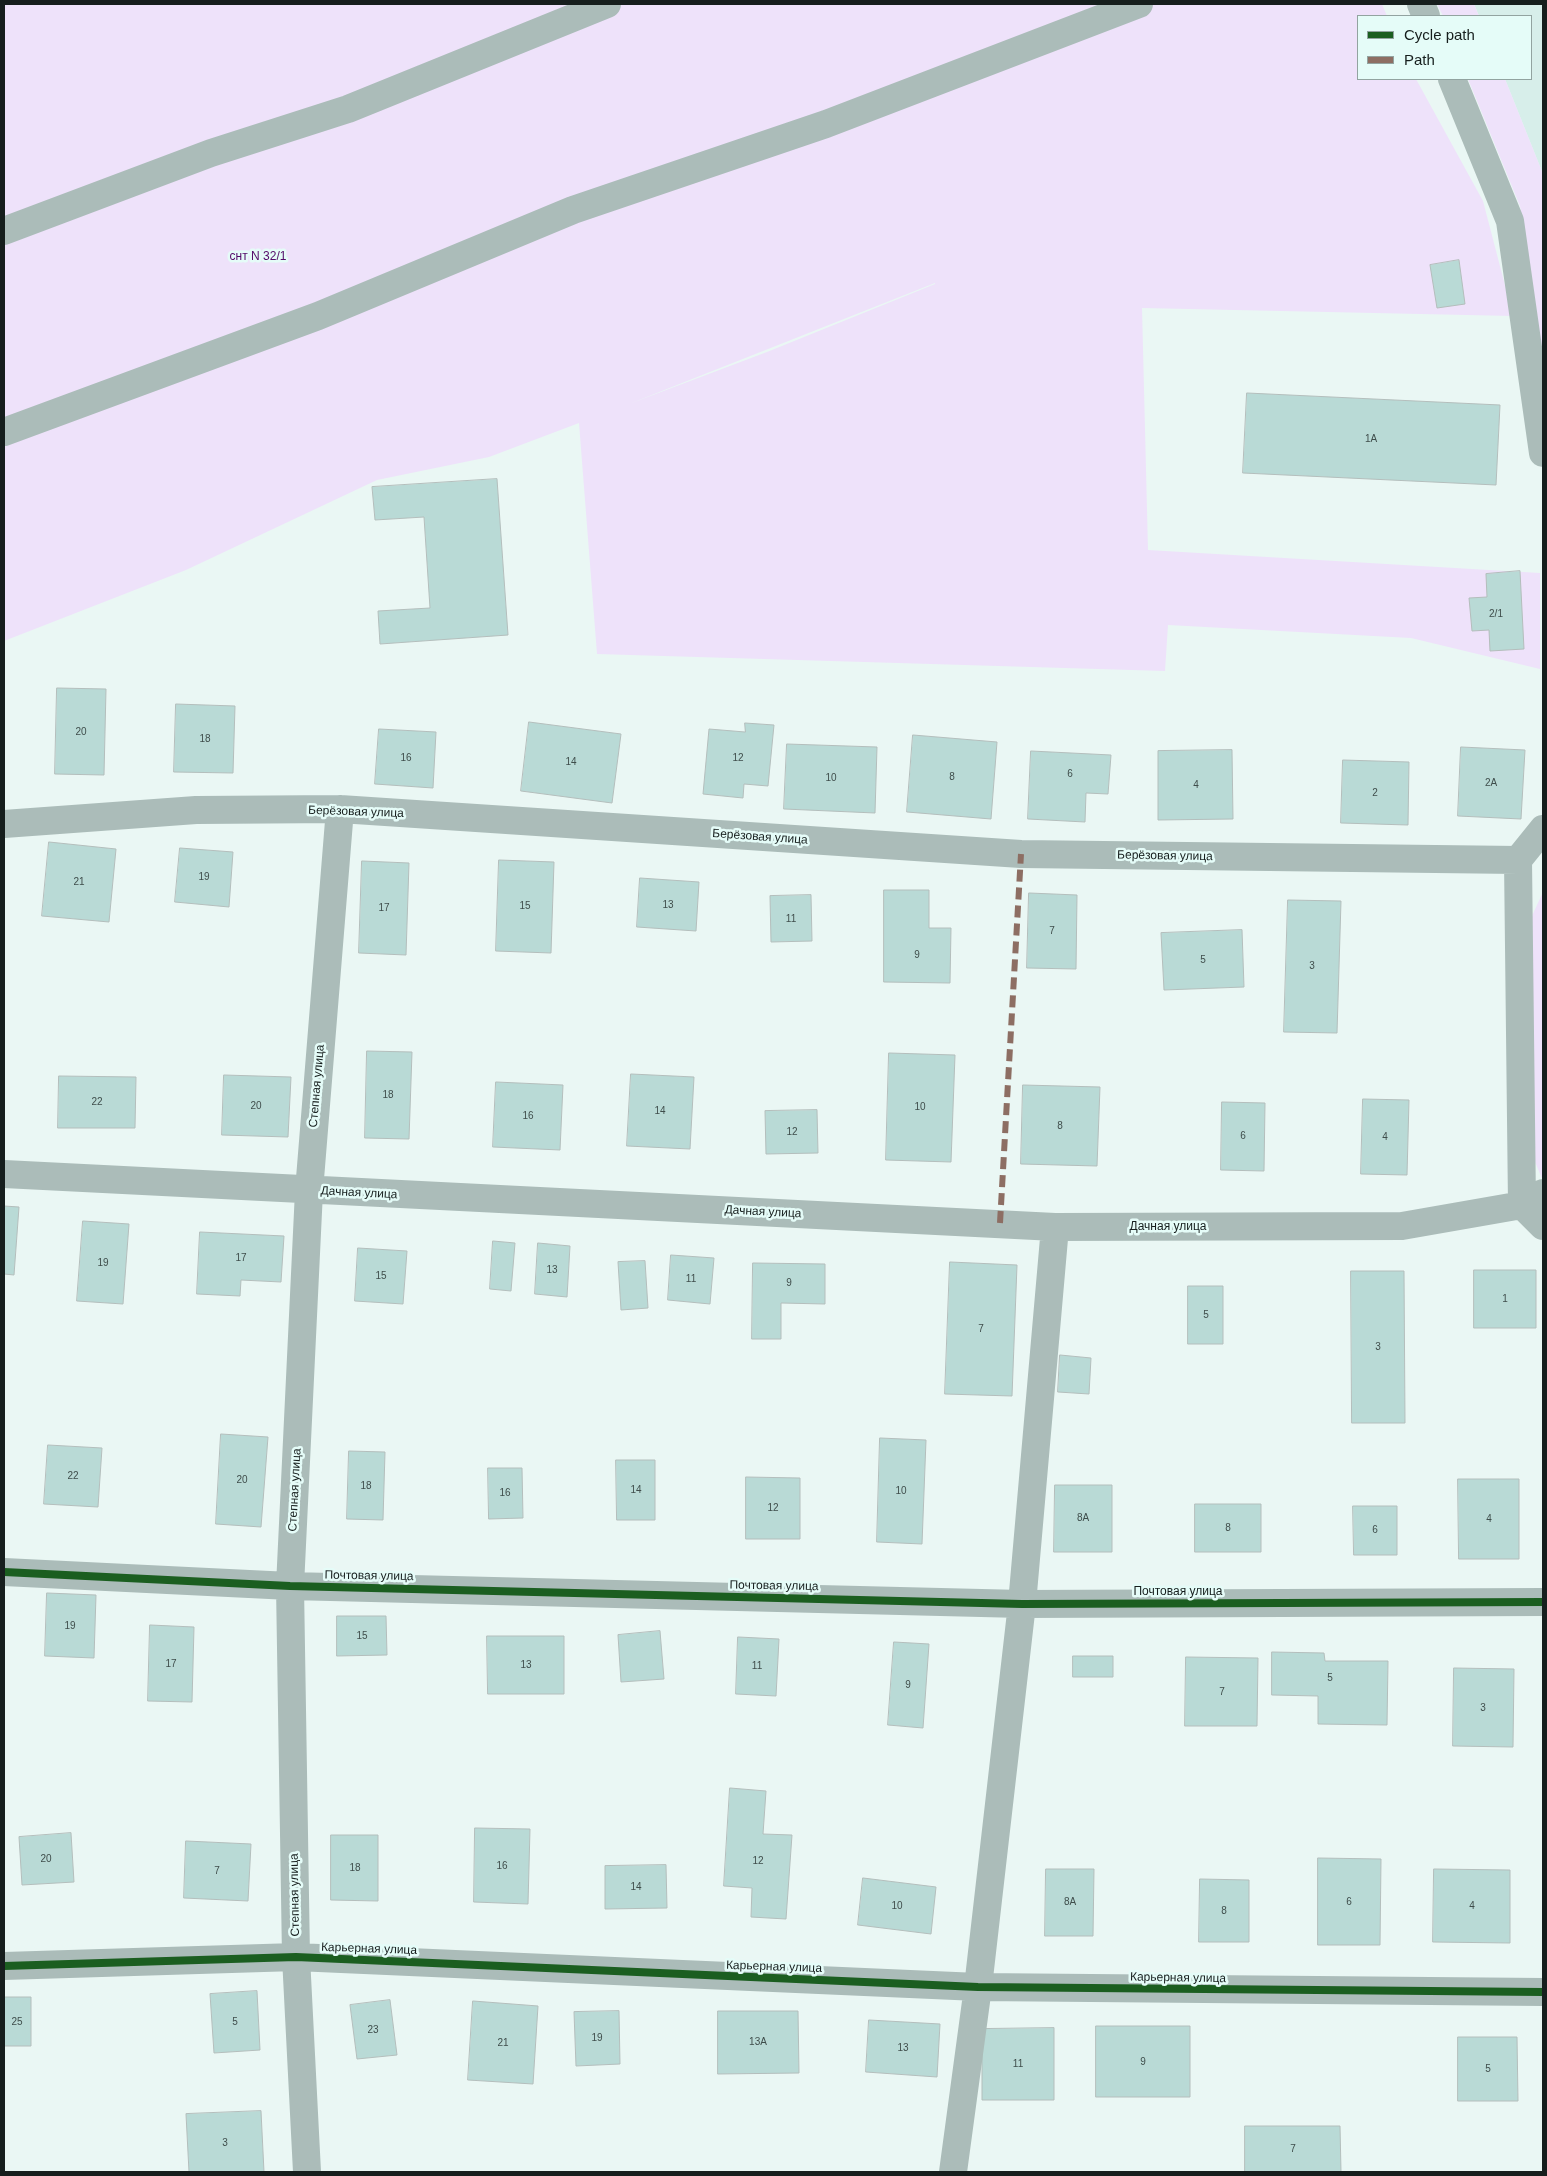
<!DOCTYPE html>
<meta charset="utf-8">
<style>
body{margin:0}
#map{position:relative;width:1547px;height:2176px;overflow:hidden;background:#eaf7f4;font-family:Arial,sans-serif}
canvas{display:block}
.frame{position:absolute;inset:0;border:5px solid #161e1d;pointer-events:none}
.legend{position:absolute;left:1357px;top:15px;width:175px;height:65px;box-sizing:border-box;background:#e5fcf8;border:1px solid #92a3a0;margin:0;padding:6px 9px;list-style:none;font-size:15px;color:#161e1d}
.legend li{display:flex;align-items:center;gap:10px;height:25px}
.legend b{width:25px;border:1px solid #92a3a0}
</style>
<div id="map">
<canvas width="1547" height="2176"></canvas>
<div class="frame"></div>
<ul class="legend">
<li><b style="height:6px;background:#1b5e20"></b>Cycle path</li>
<li><b style="height:6px;background:#8d6e63"></b>Path</li>
</ul>
</div>
<script>
const g = document.querySelector('canvas').getContext('2d');
g.lineJoin = 'round';
function paint(path, color) { g.fillStyle = color; g.fill(path, 'evenodd'); }
function strokePath(path, color, width, dash) { g.strokeStyle = color; g.lineWidth = width; g.lineCap = dash ? 'butt' : 'round'; g.setLineDash(dash || []); g.stroke(path); }
function write(font, color, halo, rows, align = 'center') {
  g.font = font + ' Arial,sans-serif'; g.lineWidth = 5; g.setLineDash([]); g.textBaseline = 'middle'; g.strokeStyle = halo; g.fillStyle = color; for (const [text, x, y, turn = 0] of rows) {
    g.save(); g.translate(x, y); g.rotate((+turn || 0) * Math.PI / 180); g.textAlign = isNaN(turn) ? turn : align; if (halo) g.strokeText(text, 0, 0); g.fillText(text, 0, 0); g.restore();
  }
}
paint(new Path2D(`
 M1474,4h69v170l-38,-95h26v-63h-52z`), '#d7eeea');
paint(new Path2D(`
 M4,4h1378l5,12h-29v63h58l67,122 30,115 -371,-8 6,242 392,23v96l-129,-31 -243,-13 -3,46 -568,-17 -18,-231 -90,34 -112,23 -191,90 -182,71zM935,284l-168,68 -138,52 306,-121z
 M1437,4h37l5,12h-36z
 M1468,79h37l38,95v185l-23,-153z
 M1543,892v289l-10,-24 -2,-239z`), '#eee2fa');
const building = new Path2D(`
 M1459,260l6,44 -28,4 -7,-43z
 M1247,393l253,12 -4,80 -253,-12z
 M497,479l11,156 -128,9 -2,-33 52,-3 -6,-91 -49,3 -3,-33z
 M1520,571l4,78 -34,2 -1,-21 -17,1 -3,-33 18,-1 -1,-23z
 M57,688l49,1 -2,86 -49,-1z
 M176,704l59,2 -2,67 -59,-1z
 M529,722l92,12 -9,69 -91,-12z
 M745,723l29,2 -6,61 -24,-2 -1,14 -40,-4 6,-65 36,3z
 M379,729l57,3 -3,56 -58,-4z
 M913,735l84,7 -6,77 -84,-7z
 M787,744l90,3 -2,66 -91,-4z
 M1461,747l64,3 -4,69 -63,-3z
 M1232,750l1,69 -75,1v-69z
 M1031,751l80,4 -3,39 -22,-1 -1,29 -57,-3z
 M1343,760l66,2 -1,63 -67,-2z
 M49,842l67,7 -7,73 -67,-6z
 M180,848l53,4 -4,55 -54,-5z
 M499,860l55,2 -3,91 -55,-2z
 M362,861l47,2 -3,92 -47,-2z
 M640,878l59,4 -3,49 -59,-4z
 M884,890h45v38h22l-1,55 -66,-1z
 M1029,893l48,2 -1,74 -49,-1z
 M811,895l1,46 -41,1 -1,-46z
 M1288,900l53,1 -4,132 -53,-1z
 M1242,930l2,57 -80,3 -3,-57z
 M367,1051l45,1 -3,87 -44,-1z
 M889,1053l66,2 -4,107 -65,-2z
 M631,1074l63,3 -4,72 -63,-3z
 M224,1075l67,2 -3,60 -66,-2z
 M59,1076l77,1 -1,51h-77z
 M496,1082l67,3 -3,65 -67,-3z
 M1023,1085l77,2 -3,79 -76,-2z
 M1363,1099l46,1 -2,75 -46,-1z
 M1222,1102l43,1 -1,68 -43,-1z
 M817,1110l1,43 -52,1 -1,-43z
 M4,1206l15,1 -5,68 -10,-1z
 M83,1221l46,3 -6,80 -46,-3z
 M200,1232l84,4 -3,46 -40,-2 -1,16 -43,-2z
 M493,1241l22,2 -4,48 -21,-2z
 M538,1243l32,3 -3,51 -32,-3z
 M358,1248l49,3 -4,53 -48,-3z
 M671,1255l43,3 -4,46 -42,-4z
 M645,1261l3,47 -27,2 -3,-48z
 M950,1262l67,3 -5,131 -67,-2z
 M753,1263l72,1v40l-44,-1v36h-29z
 M1474,1270h62v58h-62z
 M1351,1271h53l1,152h-53z
 M1188,1286h35v58h-35z
 M1060,1355l31,3 -2,36 -31,-2z
 M221,1434l47,3 -7,90 -45,-3z
 M880,1438l46,2 -4,104 -45,-2z
 M48,1445l54,3 -4,59 -54,-3z
 M349,1451l36,1 -2,68 -36,-1z
 M616,1460h39v60h-38z
 M488,1468h34l1,50 -34,1z
 M746,1477l54,1v61h-54z
 M1458,1479h61v80h-60z
 M1055,1485h57v67h-58z
 M1195,1504h66v48h-66z
 M1353,1506h44v49h-43z
 M47,1593l49,2 -2,63 -49,-2z
 M337,1616h49l1,39 -50,1z
 M150,1625l44,2 -2,75 -44,-1z
 M660,1631l4,48 -43,3 -3,-47z
 M487,1636h77v58h-76z
 M738,1637l41,2 -3,57 -40,-2z
 M894,1642l35,2 -6,84 -35,-3z
 M1272,1652l52,1 1,8h63l-1,64 -69,-1v-28l-46,-1z
 M1073,1656h40v21h-40z
 M1186,1657l72,1 -1,68h-72z
 M1454,1668l60,1 -1,78 -60,-1z
 M730,1788l36,3 -3,43 29,1 -6,84 -35,-2 1,-29 -28,-2z
 M475,1828l55,1 -2,75 -54,-2z
 M71,1833l3,49 -52,3 -3,-48z
 M331,1835h47v66l-47,-1z
 M186,1841l65,3 -3,57 -64,-3z
 M1318,1858l63,1 -1,86h-62z
 M666,1865l1,43 -62,1v-43z
 M1046,1869h48l-1,67h-48z
 M1434,1869l76,1v73l-77,-1z
 M863,1878l73,9 -5,47 -73,-9z
 M1200,1879l49,1v62h-50z
 M257,1991l3,59 -46,3 -4,-59z
 M4,1997h27v49h-27z
 M390,2000l7,55 -40,4 -7,-54z
 M473,2001l65,5 -5,78 -65,-4z
 M619,2011l1,53 -44,2 -2,-54z
 M718,2011h80l1,62 -81,1z
 M869,2020l71,4 -3,53 -71,-5z
 M1096,2026h94v71h-94z
 M1054,2028v72h-72v-71z
 M1458,2037h59l1,64h-60z
 M261,2111l3,61h-75l-3,-58z
 M1245,2126h95l1,46h-96z`);
paint(building, '#b9dad6');
strokePath(building, '#b4bebc', 1);
strokePath(new Path2D(`
 M1421,4l5,12
 M1452,79l58,142 33,232
 M4,231l207,-78 137,-44 259,-105
 M4,432l314,-116 255,-106 253,-86 313,-120
 M4,824l192,-14 144,-1 681,45 497,6
 M1543,829l-25,31 4,345 21,21
 M4,1174l1051,53 347,-1 120,-21 21,-12
 M4,1572l286,14 732,18 521,-2
 M4,1966l292,-9 682,30 565,5
 M307,2172l-11,-215 -6,-371 19,-395 31,-382
 M953,2172l25,-185 44,-383 33,-377`), '#abbcb9', 28);
strokePath(new Path2D(`
 M1000,1223l21,-369`), '#8d6e63', 6, [12, 6]);
strokePath(new Path2D(`
 M4,1572l286,14 732,18 521,-2
 M4,1966l292,-9 682,30 565,5`), '#1b5e20', 8);
write('10px', '#3f4d4b', null, [
 ["1А",1371,439],
 ["2/1",1496,614],
 ["20",81,732],
 ["18",205,739],
 ["16",406,758],
 ["12",738,758],
 ["14",571,762],
 ["6",1070,774],
 ["8",952,777],
 ["10",831,778],
 ["2А",1491,783],
 ["4",1196,785],
 ["2",1375,793],
 ["19",204,877],
 ["21",79,882],
 ["13",668,905],
 ["15",525,906],
 ["17",384,908],
 ["11",791,919],
 ["7",1052,931],
 ["9",917,955],
 ["5",1203,960],
 ["3",1312,966],
 ["18",388,1095],
 ["22",97,1102],
 ["20",256,1106],
 ["10",920,1107],
 ["14",660,1111],
 ["16",528,1116],
 ["8",1060,1126],
 ["12",792,1132],
 ["6",1243,1136],
 ["4",1385,1137],
 ["17",241,1258],
 ["19",103,1263],
 ["13",552,1270],
 ["15",381,1276],
 ["11",691,1279],
 ["9",789,1283],
 ["1",1505,1299],
 ["5",1206,1315],
 ["7",981,1329],
 ["3",1378,1347],
 ["22",73,1476],
 ["20",242,1480],
 ["18",366,1486],
 ["14",636,1490],
 ["10",901,1491],
 ["16",505,1493],
 ["12",773,1508],
 ["8А",1083,1518],
 ["4",1489,1519],
 ["8",1228,1528],
 ["6",1375,1530],
 ["19",70,1626],
 ["15",362,1636],
 ["17",171,1664],
 ["13",526,1665],
 ["11",757,1666],
 ["5",1330,1678],
 ["9",908,1685],
 ["7",1222,1692],
 ["3",1483,1708],
 ["20",46,1859],
 ["12",758,1861],
 ["16",502,1866],
 ["18",355,1868],
 ["7",217,1871],
 ["14",636,1887],
 ["8А",1070,1902],
 ["6",1349,1902],
 ["10",897,1906],
 ["4",1472,1906],
 ["8",1224,1911],
 ["25",17,2022],
 ["5",235,2022],
 ["23",373,2030],
 ["19",597,2038],
 ["13А",758,2042],
 ["21",503,2043],
 ["13",903,2048],
 ["9",1143,2062],
 ["11",1018,2064],
 ["5",1488,2069],
 ["3",225,2143],
 ["7",1293,2149]
]);
write('12px', '#520968', '#e5fcf8', [
 ["снт N 32/1",258,257]
]);
write('12px', '#161e1d', '#e5fcf8', [
 ["Берёзовая улица",356,812,2],
 ["Берёзовая улица",760,837,4],
 ["Берёзовая улица",1165,856,1],
 ["Степная улица",317,1086,-85],
 ["Дачная улица",359,1193,3],
 ["Дачная улица",763,1212,3],
 ["Дачная улица",1168,1227],
 ["Степная улица",295,1490,-87],
 ["Почтовая улица",369,1576,1],
 ["Почтовая улица",774,1586,1],
 ["Почтовая улица",1178,1592],
 ["Степная улица",295,1895,-91],
 ["Карьерная улица",369,1949,2],
 ["Карьерная улица",774,1967,2],
 ["Карьерная улица",1178,1978,1]
]);
</script>
